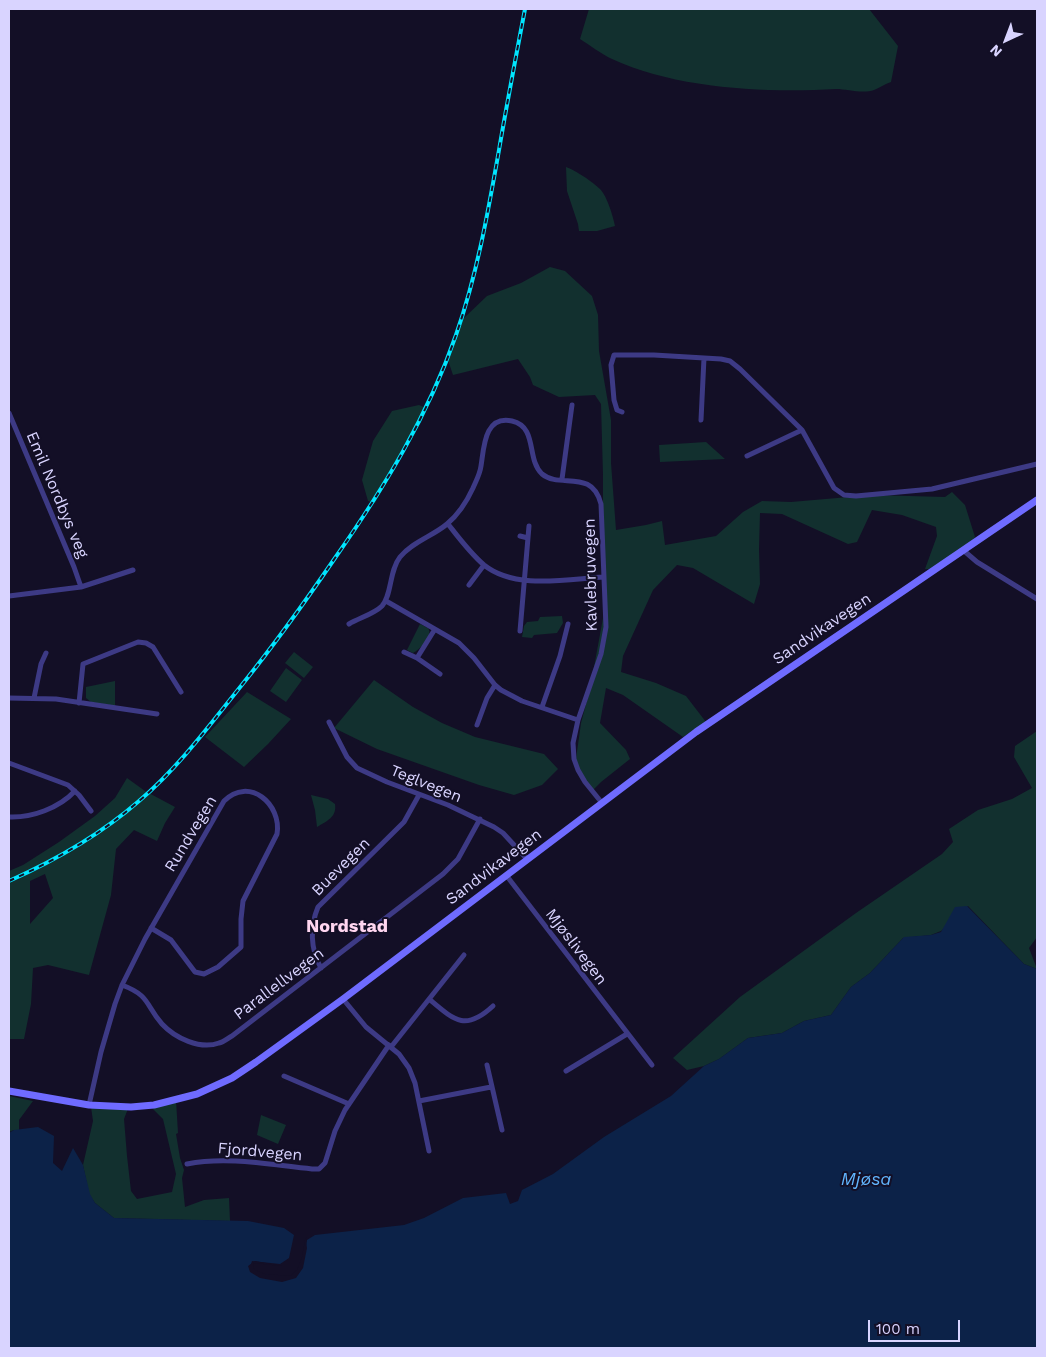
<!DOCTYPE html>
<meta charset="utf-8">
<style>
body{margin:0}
#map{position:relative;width:1046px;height:1357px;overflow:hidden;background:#130f26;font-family:"Work Sans",sans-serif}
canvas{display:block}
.frame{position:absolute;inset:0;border:10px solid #d9d4ff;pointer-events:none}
.north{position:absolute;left:981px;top:15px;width:50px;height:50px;-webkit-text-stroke:4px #130f26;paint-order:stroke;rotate:223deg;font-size:14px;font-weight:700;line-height:20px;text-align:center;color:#d9d4ff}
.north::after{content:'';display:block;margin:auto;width:18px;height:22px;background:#d9d4ff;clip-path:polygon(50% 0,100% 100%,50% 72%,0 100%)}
.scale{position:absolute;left:868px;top:1320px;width:92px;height:22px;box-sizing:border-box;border:2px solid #d9d4ff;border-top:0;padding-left:6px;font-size:15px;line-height:18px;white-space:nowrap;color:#d9d4ff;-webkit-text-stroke:4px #130f26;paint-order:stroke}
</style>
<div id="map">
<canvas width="1046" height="1357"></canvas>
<div class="frame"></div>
<div class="north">N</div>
<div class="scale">100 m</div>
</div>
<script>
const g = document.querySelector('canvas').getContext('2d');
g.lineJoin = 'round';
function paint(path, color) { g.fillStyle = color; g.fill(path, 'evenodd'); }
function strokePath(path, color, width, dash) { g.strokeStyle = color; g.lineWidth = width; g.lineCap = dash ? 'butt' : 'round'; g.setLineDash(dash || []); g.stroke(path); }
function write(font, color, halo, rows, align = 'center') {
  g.font = font + ' "Work Sans",sans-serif'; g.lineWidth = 4; g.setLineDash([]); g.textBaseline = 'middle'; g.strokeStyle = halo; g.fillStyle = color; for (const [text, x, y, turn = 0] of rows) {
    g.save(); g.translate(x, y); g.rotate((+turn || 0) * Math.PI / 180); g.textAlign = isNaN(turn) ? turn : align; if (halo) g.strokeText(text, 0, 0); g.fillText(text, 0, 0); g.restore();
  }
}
paint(new Path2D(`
 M589,9h280l29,37 -7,36c-6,2 -12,6 -17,8 -11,4 -27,-1 -38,-1 -70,4 -159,0 -224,-30 -11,-5 -22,-14 -32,-20z
 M566,167c9,3 27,15 34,22 7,7 13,27 15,37l-18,5h-18l-1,-7 -11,-33z
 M550,267l15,4 27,25 6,19 1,36 12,69v43l5,67 30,-5 16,-4 3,24 51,-9 27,-24 19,-11 29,1 81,-7 73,2 7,-5 13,13 10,32 -9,13 -32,19h-9l12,-33 -1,-9 -34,-12 -30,-5 -15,32 -9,2 -66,-30 -22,-1 -1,36 1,35 -6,20 -61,-36 -16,-3 -24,25 -30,66 -2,16 35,11 30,13 20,26 -23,15 -60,-42 -17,-7 -6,35 26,27 4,9 -29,23 -10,10 -16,-26 6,-43 9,-34 13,-71v-143l-2,-71 -6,-9 -36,2 -26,-12 -3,-8 -12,-18 -65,16 -6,-18 14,-37 -1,-3 4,1 23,-22 34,-13z
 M419,405l7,3 -18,37 -33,58 -7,-2 -6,-21 11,-39 19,-30z
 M706,442l19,17 -65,3 -1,-17z
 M562,616l1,7 -6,10 -23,2 -2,3 -10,-1 2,-11 3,-4 11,-1 2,-4z
 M420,624c1,0 7,4 8,4 6,8 -9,22 -15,25l-6,-3z
 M294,652l19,15 -9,11 -19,-15z
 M286,668l16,12 -16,22 -16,-11z
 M374,680l39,27 29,16 33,14 69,17 14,15 -16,16 -28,10 -35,-10 -102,-36 -43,-21z
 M115,681v25l-24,-4 -5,-4v-11z
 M247,692l44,27 -23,25 -24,23 -39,-30z
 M1037,731v206l-8,11 8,21 -13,-5 -56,-58 -27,25 -10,4 -28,3 -33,35 -19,14 -20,28 -27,6 -22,12 -34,5 -29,21 -15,7 -17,4 -14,-12 67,-61 116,-84 86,-59 11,-12 -4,-13 29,-19 34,-11 20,-11 -18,-31 1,-11z
 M127,778l18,13 30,16 -10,16 -8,18 -23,-11 -18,19 -5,46 -22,80 -41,-10 -15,3 -2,36 -7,35h-15v-168l14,-6 36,-23 36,-26 20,-18zM45,874l8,24 -23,26v-43z
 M311,795l17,4 7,5c2,13 -8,17 -18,23l-2,-17z
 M9,1096l24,5 -14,19v10h-5l-5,2z
 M176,1100l2,33 -2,1 4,24 4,12 -2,8 3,29 19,-7 25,-2 1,23 -116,-3 -19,-15 -6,-9 -6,-29 10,-44 -2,-14 38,-1 -5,13 3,37 4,35 6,8 35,-7 4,-18 -13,-55 -15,-15z
 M261,1115l25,10 -8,19 -21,-9z`), '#12302f');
paint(new Path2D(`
 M967,906l57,58 13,5v379h-1028v-215l5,-3 24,-3 16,9 -1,27 9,8 11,-23 10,17 7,29 5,9 19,15 134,3 36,7 10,7 -5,23 -9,6 -28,-3 -2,6 3,5 38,7c11,-11 14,-23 16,-39l8,-5 89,-10 20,-7 39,-20 43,-5 4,11 8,-3 4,-11 31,-16 51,-37 67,-41 33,-30 15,-7 29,-21 34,-5 22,-12 27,-6 20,-28 19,-14 34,-36 27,-2 10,-3 14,-25z`), '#0c2248');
paint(new Path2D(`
 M307,1237l-1,6 1,5 -4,20 -7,10 -14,4 -22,-4 -10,-6 -2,-6 7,-5 27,5 -28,-3 -1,4 2,3 10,4 25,2 7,-6 5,-13 3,-17z`), '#130f26');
strokePath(new Path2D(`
 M622,412l-5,-2 -3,-10 -3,-35 3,-10h40l67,4 9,2 10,8 62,61 32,58 10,7 12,1 76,-7 105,-25
 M9,413l65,154 7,20
 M701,420l3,-62
 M747,456l55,-26
 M562,479l10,-74
 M448,524c11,14 22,29 36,41 31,25 83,14 120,12
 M520,536l8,2
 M963,550l14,12 60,37
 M469,585l15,-20
 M9,596l72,-9 52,-17
 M386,601l73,42 15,15 21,27 6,5 21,11 56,19
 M349,624c10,-6 25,-10 33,-18 10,-11 7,-35 18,-49 12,-15 33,-21 47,-33 11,-9 20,-23 26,-36 3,-7 7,-14 8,-22 3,-18 3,-51 31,-45 26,6 14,38 30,53 18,15 50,-6 59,30l5,123 -5,27 -23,66 -5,23 1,16 4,11 7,12 17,21
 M520,631l9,-105
 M404,652l13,6 23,16
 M417,658l18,-29
 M9,698l47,1 101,15
 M34,698l7,-34 5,-11
 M79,703l4,-39 55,-22 8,1 7,4 28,45
 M542,707l18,-51 8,-32
 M329,722l18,35 10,11 30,14 61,23 46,22 9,6 24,26
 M477,725l10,-27 8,-13
 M9,763l59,22 11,10 12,16
 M9,817c23,1 50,-9 66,-26
 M506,875l146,190
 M321,968c-11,-19 -11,-42 -3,-61l86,-85 15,-27
 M122,985c29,11 23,20 40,39 13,14 38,26 57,19 5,-1 9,-5 13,-7l211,-162 15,-15 22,-40
 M343,999l23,28 33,27 10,14 6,15 14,68
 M429,999c25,21 36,33 64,7
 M391,1047l73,-92
 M487,1065l15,65
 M566,1071l61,-37
 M284,1076l65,28
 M419,1101l72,-14
 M89,1105l12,-53 14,-48 7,-19 23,-46 79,-138c25,-25 58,3 53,33l-34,67 -2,18v28l-23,20 -14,7 -9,-2 -24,-32 -20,-12
 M187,1164c41,-8 84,1 125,5h7l6,-6 10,-32 10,-21 44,-65`), '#3d3a85', 5);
strokePath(new Path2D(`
 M9,1091l80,14 42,2 23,-2 43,-11 35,-16 24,-16 87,-63 353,-267 341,-232`), '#6f6bff', 7);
const rail = new Path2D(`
 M9,881c47,-21 91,-46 130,-80 39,-33 70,-75 102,-115 33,-41 64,-84 94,-128 49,-70 93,-142 121,-223 21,-60 32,-123 43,-185 8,-47 17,-94 26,-141`);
strokePath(rail, '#00e5ff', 4);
strokePath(rail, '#130f26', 2, [5.5]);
write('16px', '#d9d4ff', '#130f26', [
 ["Emil Nordbys veg",57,495,67],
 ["Kavlebruvegen",591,575,-91],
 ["Sandvikavegen",822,629,-34],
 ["Teglvegen",426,784,22],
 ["Rundvegen",191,834,-59],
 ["Buevegen",341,867,-45],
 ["Sandvikavegen",494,867,-37],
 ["Mjøslivegen",576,947,53],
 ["Parallellvegen",279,984,-37],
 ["Fjordvegen",260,1152,5]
]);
write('bold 18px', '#ffd6f0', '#130f26', [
 ["Nordstad",347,927]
]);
write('italic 18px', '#62b6ff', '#130f26', [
 ["Mjøsa",866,1180]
]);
</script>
